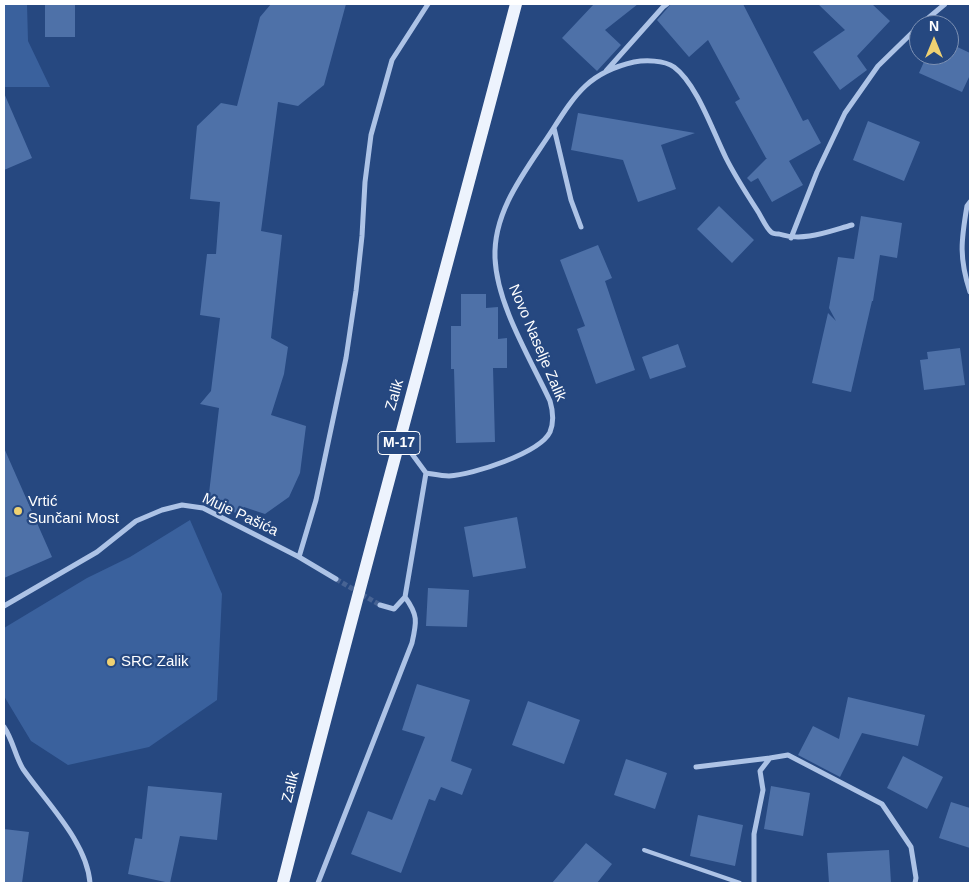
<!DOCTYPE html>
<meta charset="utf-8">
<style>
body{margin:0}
#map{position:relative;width:974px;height:887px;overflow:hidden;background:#264880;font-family:Arial,sans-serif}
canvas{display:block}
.frame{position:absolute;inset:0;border:5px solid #fff;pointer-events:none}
.north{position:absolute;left:909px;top:15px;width:50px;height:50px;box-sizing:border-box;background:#264880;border:1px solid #7d91b3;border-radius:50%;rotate:0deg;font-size:14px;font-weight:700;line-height:20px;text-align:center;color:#fff}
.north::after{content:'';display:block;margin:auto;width:18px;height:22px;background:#efd172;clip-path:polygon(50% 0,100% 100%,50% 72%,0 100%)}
</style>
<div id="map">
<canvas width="974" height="887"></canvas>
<div class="frame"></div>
<div class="north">N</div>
</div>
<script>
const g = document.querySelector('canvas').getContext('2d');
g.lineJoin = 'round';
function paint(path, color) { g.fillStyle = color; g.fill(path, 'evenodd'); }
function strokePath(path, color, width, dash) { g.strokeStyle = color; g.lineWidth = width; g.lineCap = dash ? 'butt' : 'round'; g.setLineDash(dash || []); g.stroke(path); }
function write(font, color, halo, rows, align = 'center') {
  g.font = font + ' Arial,sans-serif'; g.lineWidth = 4.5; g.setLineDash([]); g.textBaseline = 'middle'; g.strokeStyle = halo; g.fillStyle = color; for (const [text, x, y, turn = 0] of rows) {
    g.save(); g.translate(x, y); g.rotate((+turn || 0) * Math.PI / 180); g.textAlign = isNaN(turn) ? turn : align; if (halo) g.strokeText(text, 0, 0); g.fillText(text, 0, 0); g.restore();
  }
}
paint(new Path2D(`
 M4,4h23l1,37 22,46h-46z
 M190,520l32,74 -5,106 -68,47 -81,18 -37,-24 -27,-45v-68l83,-50 43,-21z`), '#3a619d');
paint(new Path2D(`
 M45,4h30v33h-30z
 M271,4h75l-22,81 -26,21 -20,-4 -17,129 21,4 -11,103 17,9 -4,27 -13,41 35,11 -6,47 -11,24 -24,17 -21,-7 -3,8 -33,-13 11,-94 -19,-4 11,-13 9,-73 -20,-3 7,-61h9l4,-52 -30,-3 7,-73 24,-23 16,3 23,-89z
 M594,4h44l-33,26 16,15 -24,26 -35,-33z
 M671,4h72l60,117 5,-2 13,24 -32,18 14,24 -31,17 -14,-24 -7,4 -4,-4 20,-20h-1l-31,-56 5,-3 -32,-59 -19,17 -32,-37z
 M818,4h54l18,17 -33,35 10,14 -27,20 -27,-38 32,-22z
 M949,43l21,10v22l-8,17 -43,-19 8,-18h22z
 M4,93l28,65 -28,12z
 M578,113l117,20 -34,12 15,44 -38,13 -15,-42 -52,-10z
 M868,121l52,21 -16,39 -51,-21z
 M719,206l35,34 -22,23 -35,-34z
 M861,216l41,7 -5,35 -17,-3 -7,46h-1l-21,91 -39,-9 16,-70 8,8 -7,-13 9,-51 16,2z
 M598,245l14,33 -7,3 30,89 -39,14 -19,-55 8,-3 -25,-66z
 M461,294h25v14l12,-1v32l9,-1v30h-14l2,74 -39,1 -2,-74h-3v-43h10z
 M678,344l8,23 -36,12 -8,-22z
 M960,348l5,37 -41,5 -4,-30 8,-1 -1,-7z
 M4,448l48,109 -48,21z
 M517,517l9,51 -53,9 -9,-50z
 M428,588l41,2 -2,37 -41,-1z
 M417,684l53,16 -19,61 21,8 -10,26 -21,-8 -6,14 -6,-2 -28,74 -50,-19 17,-43 24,9 33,-83 -23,-7z
 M848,697l77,18 -7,31 -56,-13 -22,44 -42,-22 15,-29 26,13z
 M528,701l52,19 -16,44 -52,-19z
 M903,756l40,21 -16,32 -40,-21z
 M626,759l41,14 -12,36 -41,-14z
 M148,786l74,7 -5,47 -37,-4 -10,47 -42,-9 7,-36 7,1z
 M771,786l39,7 -7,43 -39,-7z
 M951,802l19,6v40l-31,-10z
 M698,815l45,10 -8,41 -45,-10z
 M4,829l25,3 -7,51h-18z
 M586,843l26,21 -15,19h-45z
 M889,850l2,33h-62l-2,-30z`), '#4e71a8');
strokePath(new Path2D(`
 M336,579l44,26`), '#476393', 5, [5, 2.5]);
strokePath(new Path2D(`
 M644,850l96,33`), '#adc3e6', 4);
strokePath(new Path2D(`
 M920,25l25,-21
 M606,71l57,-64 4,-3
 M554,128l17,72 10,27
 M970,202l-3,4c-6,35 -8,52 3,86
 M791,238l26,-66 28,-59 33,-47 41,-40
 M401,439l25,34c7,1 15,3 23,3 23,-1 91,-23 101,-44 4,-10 3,-21 0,-31 -20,-43 -53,-96 -55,-143 -2,-49 33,-90 58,-129 23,-36 37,-57 81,-67 11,-2 30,-2 40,5 23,17 39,65 52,91 9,18 20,35 31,52 4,6 9,18 14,22 2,2 5,2 8,2 24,8 48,-2 73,-9
 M299,557l17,-57 30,-142 10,-67 6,-55 3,-54 6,-47 21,-75 36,-56
 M380,605l14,4 11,-12 21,-124
 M4,606l93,-54 39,-31 26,-11 20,-5 21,3 96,49 37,22
 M4,727c9,13 11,29 19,42 23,33 64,73 67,114
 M696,767l74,-9
 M318,883l94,-240c5,-22 6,-28 -7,-46
 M754,883v-49l9,-44 -3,-19 10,-13 18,-3 94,49 29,43 5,31 -1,5`), '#adc3e6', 5);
strokePath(new Path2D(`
 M283,883c75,-294 156,-586 233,-879`), '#edf3fd', 12);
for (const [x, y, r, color] of [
 [18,511,5,"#efd172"],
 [111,662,5,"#efd172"]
]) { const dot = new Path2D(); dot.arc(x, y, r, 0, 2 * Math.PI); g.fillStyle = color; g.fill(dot); strokePath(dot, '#264880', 2); }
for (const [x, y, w] of [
 [399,443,42]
]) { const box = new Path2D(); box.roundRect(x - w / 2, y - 11.5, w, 23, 4); g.fillStyle = '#264880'; g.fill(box); strokePath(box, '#fff', 1); }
write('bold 14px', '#fff', null, [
 ["M-17",399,443]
]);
write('15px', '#fff', '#264880', [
 ["Novo Naselje Zalik",537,343,67],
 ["Zalik",395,395,-74],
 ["Muje Pašića",240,515,25],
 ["Zalik",291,787,-76]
]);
write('15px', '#fff', '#264880', [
 ["Vrtić",28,502],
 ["Sunčani Most",28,519],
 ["SRC Zalik",121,662]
], 'left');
</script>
